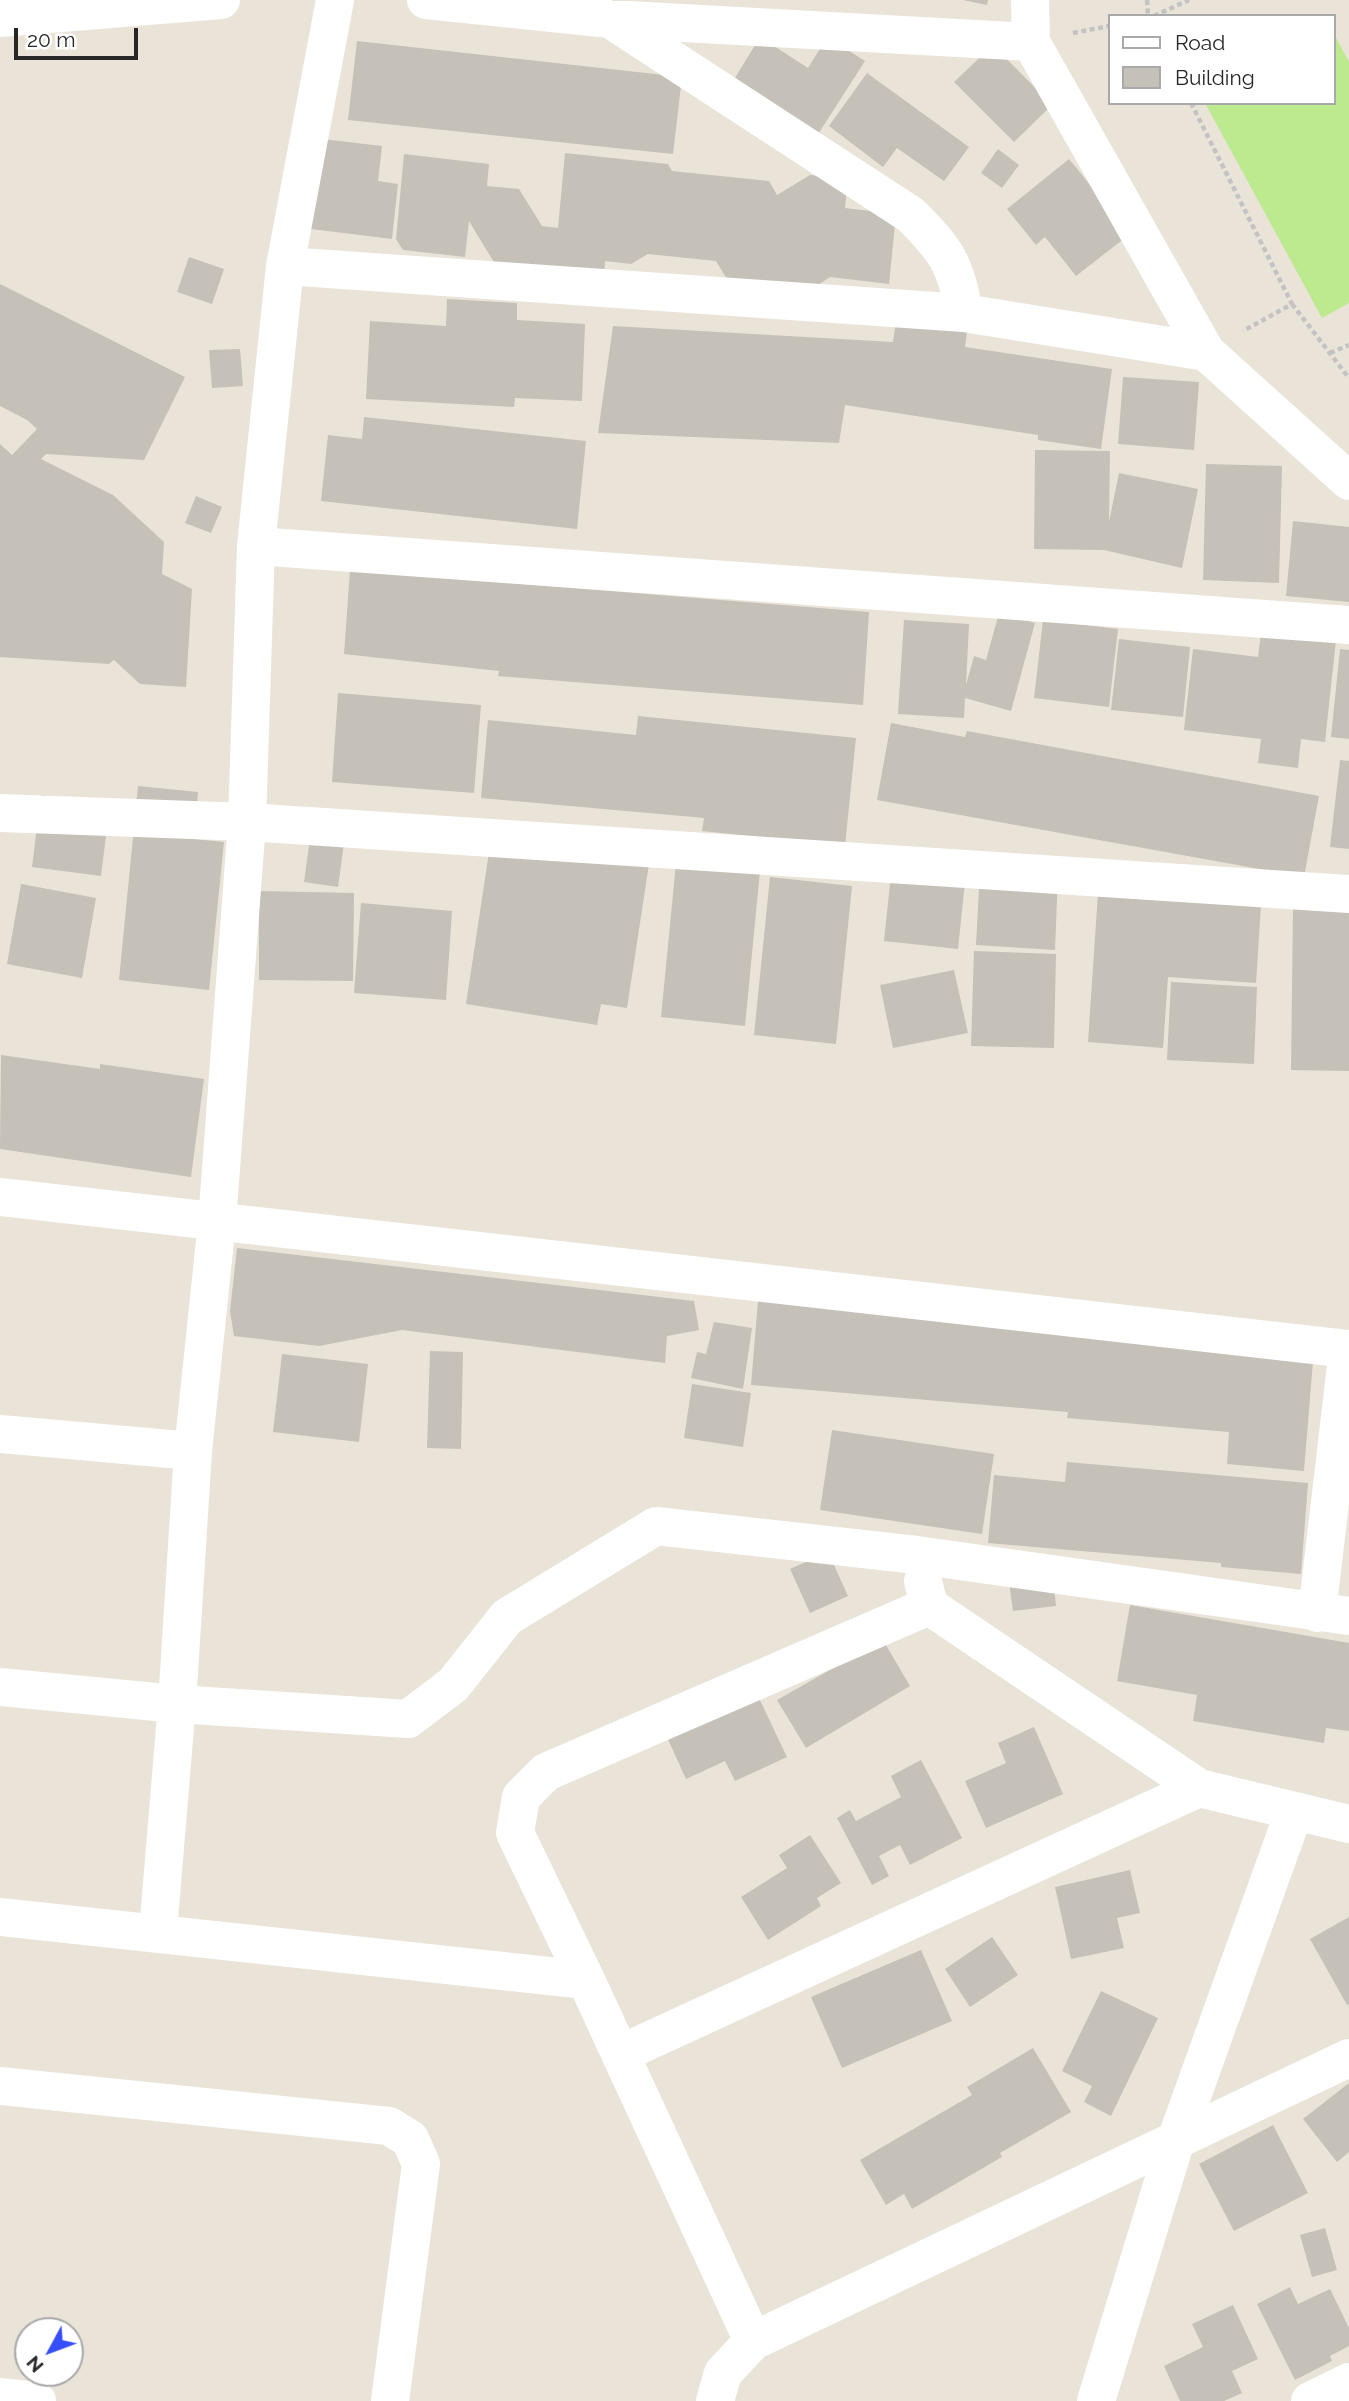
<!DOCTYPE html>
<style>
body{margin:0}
#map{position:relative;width:1349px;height:2401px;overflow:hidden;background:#eae3d8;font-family:Raleway,sans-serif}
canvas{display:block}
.legend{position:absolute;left:1108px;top:14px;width:228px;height:91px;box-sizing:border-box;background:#fff;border:2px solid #a9a9a9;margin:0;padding:9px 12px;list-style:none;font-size:21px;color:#272727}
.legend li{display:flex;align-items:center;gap:14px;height:35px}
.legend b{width:35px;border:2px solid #a9a9a9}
.north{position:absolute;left:14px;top:2317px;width:70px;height:70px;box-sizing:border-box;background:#fff;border:2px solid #a9a9a9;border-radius:50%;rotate:229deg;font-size:19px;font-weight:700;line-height:28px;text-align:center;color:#272727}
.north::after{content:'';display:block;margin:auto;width:24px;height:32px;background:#354dfa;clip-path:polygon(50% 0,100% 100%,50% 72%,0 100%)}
.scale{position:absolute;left:14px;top:28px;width:124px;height:32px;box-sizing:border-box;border:4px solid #272727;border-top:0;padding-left:9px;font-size:21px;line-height:24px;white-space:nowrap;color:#272727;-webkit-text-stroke:5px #fff;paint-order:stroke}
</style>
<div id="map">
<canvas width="1349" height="2401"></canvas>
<ul class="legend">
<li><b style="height:9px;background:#fff"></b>Road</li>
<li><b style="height:19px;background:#c5c0b8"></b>Building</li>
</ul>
<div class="north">N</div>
<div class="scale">20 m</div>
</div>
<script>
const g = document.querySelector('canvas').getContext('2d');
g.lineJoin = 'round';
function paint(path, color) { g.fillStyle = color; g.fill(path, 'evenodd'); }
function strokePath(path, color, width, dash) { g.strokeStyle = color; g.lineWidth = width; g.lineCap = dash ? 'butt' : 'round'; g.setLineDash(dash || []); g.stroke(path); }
paint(new Path2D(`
 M1333,32l16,30v241l-27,15 -117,-215h128z`), '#bde98f');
paint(new Path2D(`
 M963,0h25l-1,5z
 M760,37l48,31 19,-31 38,24 -50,78 -85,-53z
 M357,41l325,36 -9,77 -325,-34z
 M993,45l59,60 -38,37 -60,-60z
 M867,73l102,74 -25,34 -47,-33 -14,19 -54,-41z
 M322,139l60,7 -4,35 20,3 -6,55 -81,-10z
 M998,149l21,16 -17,23 -21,-15z
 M565,153l103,11 4,7 97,10 8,14 33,-20 38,4 -3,29 51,6 -7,70 -59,-7 -18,12 -85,-10 -11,-18 -68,-7 -17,10 -26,-3 -1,15 -109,-12 -26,-43 -4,36 -62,-7 -7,-11 8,-85 85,10 -2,22 32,3 23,37 16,2z
 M1069,159l61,75 -54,42 -31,-39 -9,8 -29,-36z
 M189,257l35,12 -12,35 -35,-12z
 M0,284l185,93 -41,83 -98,-6 -5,5 72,36 51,47 -2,32 30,15 -6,98 -46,-3 -26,-24 -5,4 -109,-7v-213l12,11 25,-26 -10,-9 -27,-14z
 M447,299l70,4v17l68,4 -3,77 -67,-3 -1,9 -148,-8 4,-78 76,5z
 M897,314l71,11 -3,22 147,22 -11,80 -63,-9v-5l-193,-30 -6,38 -241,-10 15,-107 280,16z
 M240,349l3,37 -31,2 -3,-38z
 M1123,377l76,5 -5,68 -76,-6z
 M364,417l222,24 -9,88 -256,-28 7,-66 34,4z
 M1035,450l75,1 -1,71 10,-49 79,16 -16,79 -78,-18 -70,-1z
 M1206,464l76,2 -3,117 -76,-3z
 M196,496l26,11 -11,26 -26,-10z
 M1293,521l56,6v75l-63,-6z
 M350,570l519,42 -6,93 -365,-29 1,-5 -155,-17z
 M999,613l36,10 -24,88 -46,-13 -1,20 -66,-4 6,-94 65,4 -3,61 8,-29 12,4z
 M1043,620l75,9 -9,78 -75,-9z
 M1261,632l75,8 -11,102 -24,-3 -3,29 -40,-5 3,-24 -77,-9 9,-81 65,8z
 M1119,639l71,8 -7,70 -72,-7z
 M1340,649l9,1v89l-18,-2z
 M338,693l143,12 -7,88 -142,-11z
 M638,716l218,22 -11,108 -143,-15 2,-13 -223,-20 7,-78 148,15z
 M891,723l74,14 2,-6 352,65 -15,81 -427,-77z
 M1340,760l9,1v88l-19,-2z
 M138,786l60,6 -4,47 30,3 -15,148 -90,-10z
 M41,795l69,9 -9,72 -69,-9z
 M311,831l34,5 -7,51 -34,-5z
 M491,839l158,25 -22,144 -26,-4 -4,21 -131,-21z
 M677,853l84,8 -16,165 -84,-9z
 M892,865l74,8 -8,76 -74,-8z
 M980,870l78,4 -3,76 -79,-5z
 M770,877l82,9 -16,158 -82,-9z
 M1099,878l163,11 -6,94 -88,-6 -5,71 -75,-6z
 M21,884l75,14 -14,80 -75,-14z
 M259,891l95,2 -1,88 -94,-1z
 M361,903l91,8 -6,89 -92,-7z
 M1293,909h56v162l-58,-1z
 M974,951l82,3 -2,94 -83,-2z
 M954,970l14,63 -75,15 -13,-63z
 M1171,982l86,5 -3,77 -87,-4z
 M1,1055l99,14v-5l104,15 -13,98 -191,-28z
 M237,1248l457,53 5,29 -32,6 -2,27 -263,-33 -83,16 -85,-10 -4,-25z
 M758,1301l556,48 -10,122 -77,-7 2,-32 -162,-14 1,-6 -317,-27z
 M714,1322l38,6 -9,61 -52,-11 6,-26 9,2z
 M430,1351l33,1 -2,97 -34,-1z
 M282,1354l86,10 -9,78 -86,-10z
 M692,1384l59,9 -8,54 -59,-9z
 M832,1430l162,24 -12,80 -162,-24z
 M1067,1462l241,21 -7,91 -80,-7v-4l-233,-20 6,-68 71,7z
 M828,1552l20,44 -38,17 -20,-44z
 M1053,1578l3,28 -43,5 -4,-29z
 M1130,1605l219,38v88l-23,-3 -2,15 -131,-22 4,-26 -80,-14z
 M883,1640l27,46 -104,62 -29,-48z
 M757,1694l30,63 -52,24 -10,-20 -39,18 -20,-44z
 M1034,1727l29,67 -77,34 -21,-47 41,-18 -8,-20z
 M921,1760l41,78 -52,27 -10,-20 -21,11 10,20 -17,9 -35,-67 13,-8 6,11 45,-24 -10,-21z
 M810,1835l31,48 -24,15 4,8 -53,34 -27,-43 46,-29 -8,-13z
 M1130,1870l10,43 -23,5 7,30 -53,11 -16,-72z
 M1349,1917v87l-2,1 -37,-66z
 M992,1937l26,38 -48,32 -25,-38z
 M921,1950l31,71 -110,47 -31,-71z
 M1101,1991l57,27 -47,98 -27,-14 8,-16 -30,-15z
 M1033,2048l38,64 -71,41 2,4 -90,52 -8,-15 -18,11 -26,-45 112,-65 -5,-8z
 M1349,2083v69l-12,10 -34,-43z
 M1273,2125l35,68 -74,38 -35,-67z
 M1325,2228l12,42 -25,7 -12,-42z
 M1290,2287l8,17 32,-15 19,39v18l-19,10 2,5 -37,19 -38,-76z
 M1233,2305l25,54 -26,12 10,22 -18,8h-44l-16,-35 39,-19 -11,-23z`), '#c5c0b8');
strokePath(new Path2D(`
 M1147,0l1,16
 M1154,16l35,-16
 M1073,33l36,-7
 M1191,103l101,201 -49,27
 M1292,304l57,74
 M1330,353l19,-8`), '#c3c3c3', 4.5, [5, 3.5]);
strokePath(new Path2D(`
 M426,0l184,19 421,23
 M0,18l221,-18
 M613,21l298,194c35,35 45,49 53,98
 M285,266l679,47 242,39
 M256,546l1093,79
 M0,813l247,9 1102,72
 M0,1197l1349,152
 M0,1434l193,17
 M923,1581l6,25 270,182 150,36
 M1317,1613l31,-264
 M0,1687l177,17 231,15 45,-34 54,-68 149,-91 261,29 432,61
 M0,1917l586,63
 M158,1931l19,-227 16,-253 24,-229 30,-400 9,-276 29,-280 50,-266
 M620,2054l579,-266
 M0,2086l389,40 21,13 11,25 -31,237
 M753,2341l-167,-361 -71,-147 6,-36 25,-25 383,-166
 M0,2397l37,4
 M715,2401l8,-28 30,-32 596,-283
 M1096,2401l79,-258 119,-331
 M1310,2401l39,-19`), '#fff', 38);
strokePath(new Path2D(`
 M1030,0l1,42 175,310 143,129`), '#fff', 38);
</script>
